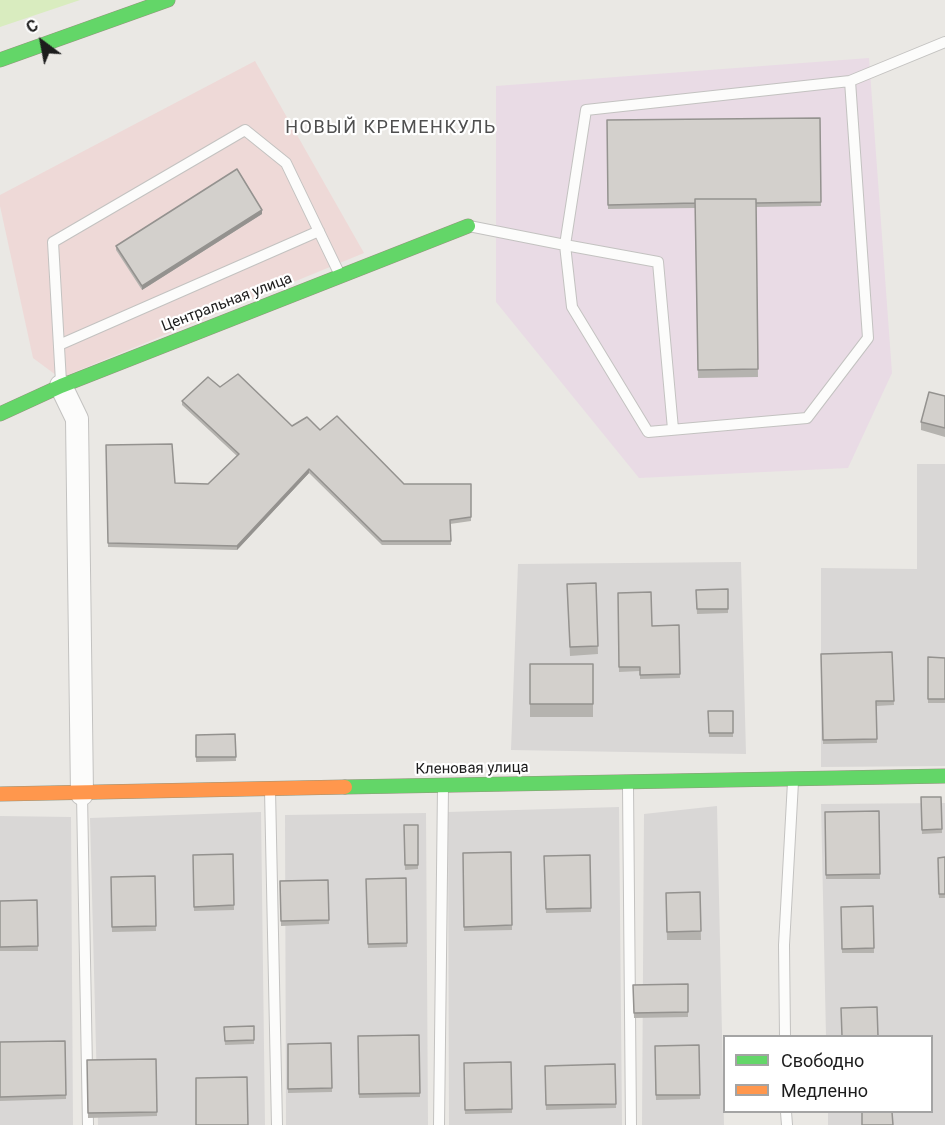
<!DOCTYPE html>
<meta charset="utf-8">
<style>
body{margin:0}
#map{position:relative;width:945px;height:1125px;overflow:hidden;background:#eae8e4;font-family:Roboto,sans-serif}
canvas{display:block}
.legend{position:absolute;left:723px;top:1035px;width:210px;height:78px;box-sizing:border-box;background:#fff;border:2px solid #a4a4a4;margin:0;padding:8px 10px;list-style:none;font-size:18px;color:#1c1c1c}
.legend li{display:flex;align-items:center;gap:12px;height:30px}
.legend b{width:30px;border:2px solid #a4a4a4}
.north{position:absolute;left:12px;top:12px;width:60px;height:60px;-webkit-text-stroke:4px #fff;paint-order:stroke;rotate:328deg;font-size:16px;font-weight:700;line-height:24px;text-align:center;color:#1c1c1c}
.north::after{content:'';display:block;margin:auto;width:21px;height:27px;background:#1c1c1c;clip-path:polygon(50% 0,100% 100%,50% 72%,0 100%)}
</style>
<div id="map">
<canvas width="945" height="1125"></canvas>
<ul class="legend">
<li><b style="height:8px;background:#63d668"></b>Свободно</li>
<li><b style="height:8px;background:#ff974d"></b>Медленно</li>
</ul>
<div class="north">С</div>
</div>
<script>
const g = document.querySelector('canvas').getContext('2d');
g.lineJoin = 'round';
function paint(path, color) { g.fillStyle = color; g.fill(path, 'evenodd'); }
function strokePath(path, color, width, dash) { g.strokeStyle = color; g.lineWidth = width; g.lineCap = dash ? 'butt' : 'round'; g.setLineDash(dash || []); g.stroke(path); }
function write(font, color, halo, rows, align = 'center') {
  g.font = font + ' Roboto,sans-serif'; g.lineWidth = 4.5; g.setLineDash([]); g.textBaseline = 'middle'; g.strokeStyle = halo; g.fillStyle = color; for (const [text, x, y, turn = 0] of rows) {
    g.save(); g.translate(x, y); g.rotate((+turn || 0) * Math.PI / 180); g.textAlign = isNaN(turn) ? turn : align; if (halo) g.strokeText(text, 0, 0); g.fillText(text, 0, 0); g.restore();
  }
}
paint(new Path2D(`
 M917,464h28v302l-124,1v-199l96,1z
 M741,562l5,192 -235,-4 7,-186z
 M945,803v322h-117v-13h104v-76h-106l-5,-232z
 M717,806l7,319h-82l2,-311z
 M619,807l3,318h-173l-1,-313z
 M261,812l4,313h-167l-8,-307z
 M426,813l2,312h-142l-1,-310z
 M0,816l71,1 2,308h-73z`), '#d9d7d6');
paint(new Path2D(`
 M255,61l109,192 -304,125 -27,-20 -33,-152v-11z`), '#eed9d7');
paint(new Path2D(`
 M869,58l23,315 -44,95 -209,10 -143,-176v-216z`), '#e9dbe5');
paint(new Path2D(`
 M0,0h80l-80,27z`), '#d9ecbf');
const lane = new Path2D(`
 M469,226l96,19 7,62 76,125 159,-14 61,-80 -18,-257 95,-39
 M59,345l260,-114
 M61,382l-8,-140 192,-112 41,33 53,110
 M673,429l-15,-167 -93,-17 21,-135 264,-29
 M628,786l3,339
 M270,790l7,335
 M82,795l6,330
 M785,1036l-1,-91 9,-163
 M786,1112l1,13
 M439,1125l4,-338`);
const street = new Path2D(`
 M61,386l16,33 5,375`);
const fast = new Path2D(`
 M0,60l168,-60
 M0,414l61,-28 407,-160
 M345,787l600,-11`);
const slow = new Path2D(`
 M0,794l345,-7`);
strokePath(lane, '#c3c2c0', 12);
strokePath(street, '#c3c2c0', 24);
strokePath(fast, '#94947c', 15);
strokePath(slow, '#94947c', 15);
strokePath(lane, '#fcfcfb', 10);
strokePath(street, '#fcfcfb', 22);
strokePath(fast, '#63d668', 14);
strokePath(slow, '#ff974d', 14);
paint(new Path2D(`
 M820,118l1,88 -65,1 2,170 -60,1 -3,-170 -87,1 -1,-89z
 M262,214l-120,76 -26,-40v-4z
 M220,387l72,39 28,4 84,54h67v37l-21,3 1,21h-69l-73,-72 -72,77 -129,-3 -2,-102 69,38 33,1 29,-28 -55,-51v-4z
 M945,396v41l-24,-7v-8z
 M596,583l2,71 -28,2 -3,-72z
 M728,589v24l-31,1 -1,-24z
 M618,593l34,33 27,-1 1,53 -40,1v-8l-21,1z
 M892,652l2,53 -18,1 1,37 -54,1 -2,-90z
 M928,657l17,1v45h-17z
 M530,664h63v53h-63z
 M708,711h25v26h-24z
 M235,734l1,27 -40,1v-27z
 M921,797h20l1,36 -20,1z
 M879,811l1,68h-54l-1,-67z
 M404,825h14v44l-13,1z
 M511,852l1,78 -48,1 -1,-78z
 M233,854l1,56 -40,1 -1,-56z
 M590,855l1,57 -45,1 -2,-57z
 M945,857v41h-6l-1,-40z
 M155,876l1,55 -44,1 -1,-55z
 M406,878l1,69 -39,1 -2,-69z
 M328,880l1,44 -48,2 -1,-45z
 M700,892l1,48h-34l-1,-47z
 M37,900l1,51h-38v-50z
 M873,906l1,47h-32l-1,-46z
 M688,984v33l-54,1 -1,-33z
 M254,1026v18l-29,1 -1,-18z
 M419,1035l1,62 -61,1 -1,-62z
 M65,1041l1,58 -66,2v-59z
 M331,1043l1,49 -44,1v-49z
 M699,1045l1,54 -44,1 -1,-54z
 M156,1059l1,57 -69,2 -1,-58z
 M511,1062l1,51 -47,1 -1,-51z
 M615,1064l1,44 -70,2 -1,-44z`), '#b5b3af');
paint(new Path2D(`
 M262,210v4l-120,76v-4z
 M309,469v4l-72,77v-4z`), '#94928f');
const building = new Path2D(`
 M820,118l1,84 -65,1v-4h-61v4l-87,2 -1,-85z
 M237,169l25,41 -120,76 -26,-40z
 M695,199h61l2,170 -60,1z
 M238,374l54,52 15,-9 13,13 17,-14 67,68h67v33l-21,3 1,21h-69l-73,-72 -72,77 -129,-3 -2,-98 66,-1 3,39 33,1 31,-30 -57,-53 26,-24 12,10z
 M929,392l16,4v32l-24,-6z
 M596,583l2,63 -28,1 -3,-63z
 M728,589v20h-31l-1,-19z
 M651,592l1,34 27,-1 1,49 -40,1v-8h-21l-1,-74z
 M892,652l2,49h-18l1,38 -54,1 -2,-86z
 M928,657l17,1v41h-17z
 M530,664h63v40h-63z
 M708,711h25v22h-24z
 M235,734l1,23h-40v-22z
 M921,797h20l1,32 -20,1z
 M879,811l1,63 -54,1 -1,-63z
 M404,825h14v40h-13z
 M511,852l1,73 -48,2 -1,-74z
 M233,854l1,51 -40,2 -1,-52z
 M590,855l1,53 -45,1 -2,-53z
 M945,857v37h-6l-1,-36z
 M155,876l1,50 -44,1 -1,-50z
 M406,878l1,65 -39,1 -2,-65z
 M328,880l1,40 -48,1 -1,-40z
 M700,892l1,39 -34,1 -1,-39z
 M37,900l1,46 -38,1v-46z
 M873,906l1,42 -32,1 -1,-42z
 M688,984v28l-54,1 -1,-28z
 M877,1007l1,29h-36l-1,-28z
 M254,1026v14l-29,1 -1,-14z
 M419,1035l1,58 -61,1 -1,-58z
 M65,1041l1,54 -66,2v-55z
 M331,1043l1,45 -44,1v-45z
 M699,1045l1,50h-44l-1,-49z
 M156,1059l1,53 -69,1 -1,-53z
 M511,1062l1,47 -47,1 -1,-47z
 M615,1064l1,40 -70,1 -1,-39z
 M247,1077l1,48h-52v-47z
 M862,1112h30l1,13h-31z`);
paint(building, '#d3d0cc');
strokePath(building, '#94928f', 1.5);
write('15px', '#1c1c1c', '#fff', [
 ["Центральная улица",227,303,-21],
 ["Кленовая улица",472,769,-1]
]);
g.letterSpacing = '1.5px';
write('18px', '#4f4f4f', '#fff', [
 ["НОВЫЙ КРЕМЕНКУЛЬ",391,128]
]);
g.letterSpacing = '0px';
</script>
